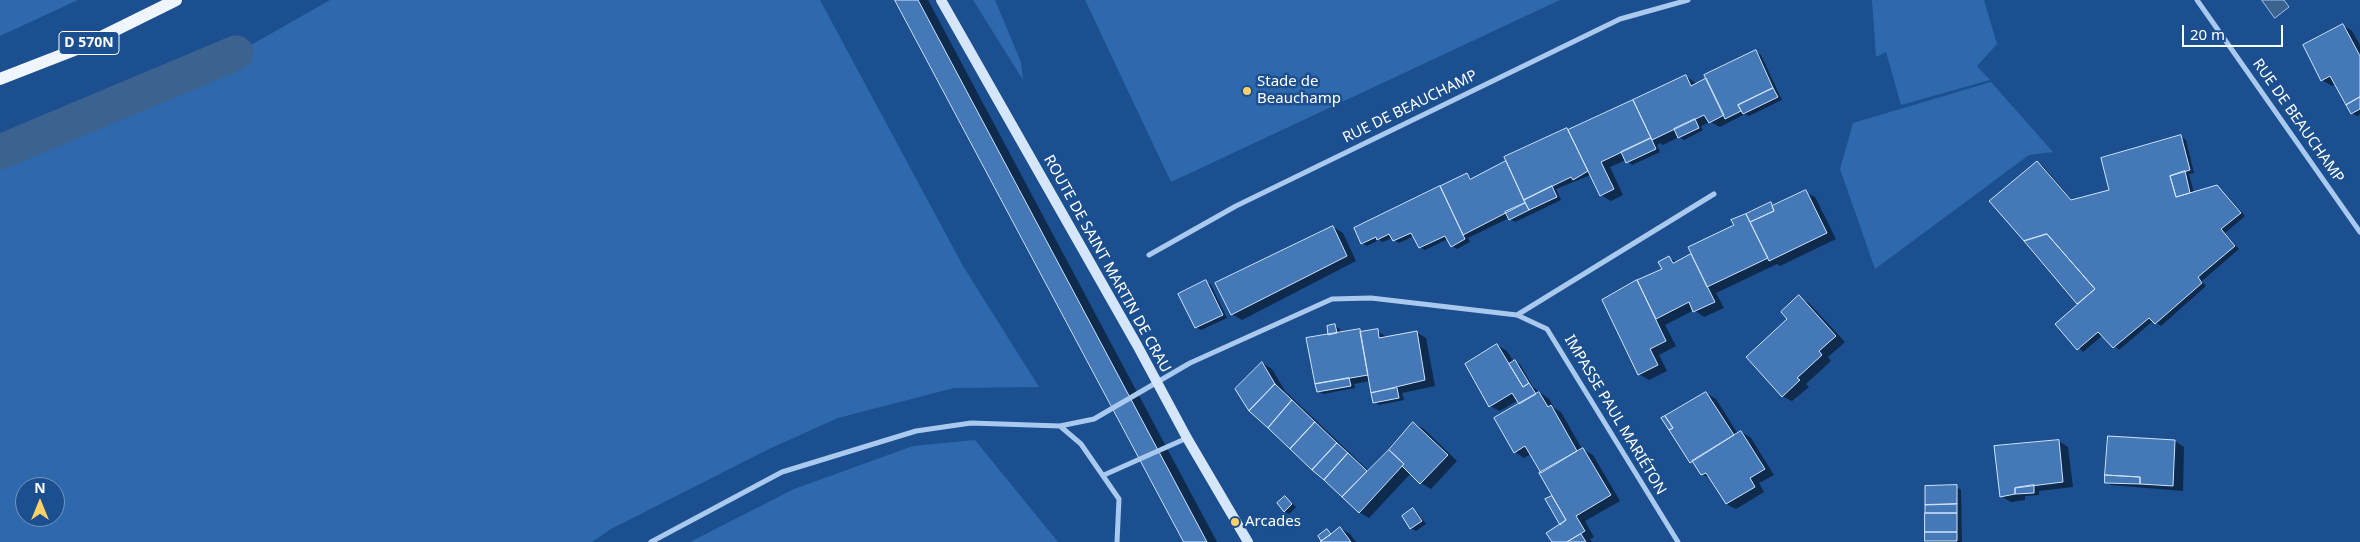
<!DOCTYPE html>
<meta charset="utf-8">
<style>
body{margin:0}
#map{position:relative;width:2360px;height:542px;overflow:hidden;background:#1b4f8f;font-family:"Noto Sans",sans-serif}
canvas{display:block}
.north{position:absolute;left:15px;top:477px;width:50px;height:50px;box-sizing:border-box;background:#1b4f8f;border:1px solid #7695bc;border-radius:50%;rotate:0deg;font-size:14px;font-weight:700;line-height:20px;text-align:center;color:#fff}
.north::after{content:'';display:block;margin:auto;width:18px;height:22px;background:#ffd166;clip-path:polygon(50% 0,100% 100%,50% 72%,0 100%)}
.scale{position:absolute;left:2182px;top:25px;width:101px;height:22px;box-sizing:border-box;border:2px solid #fff;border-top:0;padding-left:6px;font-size:15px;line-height:18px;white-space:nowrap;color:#fff;-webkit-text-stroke:4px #1b4f8f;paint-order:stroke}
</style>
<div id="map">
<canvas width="2360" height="542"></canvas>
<div class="north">N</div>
<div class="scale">20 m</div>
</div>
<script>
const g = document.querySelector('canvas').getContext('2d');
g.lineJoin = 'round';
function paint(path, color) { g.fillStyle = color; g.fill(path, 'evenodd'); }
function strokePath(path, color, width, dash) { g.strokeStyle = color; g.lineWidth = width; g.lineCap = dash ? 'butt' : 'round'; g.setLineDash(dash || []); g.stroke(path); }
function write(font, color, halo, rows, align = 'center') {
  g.font = font + ' "Noto Sans",sans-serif'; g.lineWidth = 5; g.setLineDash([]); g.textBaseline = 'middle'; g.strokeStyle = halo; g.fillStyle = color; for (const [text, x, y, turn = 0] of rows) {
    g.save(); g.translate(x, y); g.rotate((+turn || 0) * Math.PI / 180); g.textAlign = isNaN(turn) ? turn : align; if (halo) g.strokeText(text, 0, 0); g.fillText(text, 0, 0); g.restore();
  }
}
paint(new Path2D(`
 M0,0h78l-78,36z
 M330,0h490l143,266 76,121 -85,1 -116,30 -69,31 -158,80 -19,13h-592v-385l207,-87zM25,487h30v30h-30z
 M973,0h22l26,62 2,18z
 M1085,0h475l-389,182z
 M1872,0h112l13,44 -20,22 13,14 -89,25 -15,-53 -10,5z
 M1991,82l62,70 -24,3 -154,114 -35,-100 13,-46z
 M975,440l83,102h-368l104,-53 119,-43z`), '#2e69ad');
const water = new Path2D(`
 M2262,0h22l5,7 -14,11z`);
paint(water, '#3c6290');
strokePath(water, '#9cc4f0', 1);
paint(new Path2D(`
 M896,0h32l289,542h-32z
 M2343,25l9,6 8,14v69l-3,2 -5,-3 -16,-29 -4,2 -10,-6z
 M1756,52l5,3 21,45 -33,16 -4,-2 -25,13 -10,-5 -9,4 2,4 -19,10 -5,-3 -16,8 -3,-2 -3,2 3,7 -28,13 -6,-5 -16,7 13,28 -12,6 -10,-6 -10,-20 -35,14 5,11 -46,22 -6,-4 -41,20 2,4 -13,7 -5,-3 -4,-7 -23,11 -5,-3 -6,-11 -15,7 -7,-5 -9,4 -4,-2 -12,6 -5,-3 105,-68 6,4 94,-50 3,1 116,-54 11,8z
 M2181,137l5,3 8,33 -5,1 5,19 23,-6 5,3 23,26 -20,17 14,16 -37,32 4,5 -45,40 -8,-5 -34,29 -16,-15 -20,17 -27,-28 23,-20 -88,-103 46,-39 5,3 31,36 38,-10z
 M1805,192l10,5 21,42 -56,27 -3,-2 -61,29 8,15 -20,9 -10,-7 -29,15 11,21 -17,9 8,16 -18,9 -10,-6 -17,-86 42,-19 5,-11 8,4 16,-7 42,-29 11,-11 25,-12 4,3z
 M1333,227l10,6 13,28 -114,59 -10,-6z
 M1206,282l5,3 16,33 -26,12 -5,-3z
 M1799,297l10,6 36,39 -17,15 3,4 -25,23 3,3 -17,14 -10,-5 7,-77z
 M1335,326l5,3 1,4 19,-3 4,3 13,-2 10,6 29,-5 10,6 9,48 -33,7 2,7 -25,5 -5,-3 -4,-21 -16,3 1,4 -32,6 -5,-3 12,-56z
 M1497,345l10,6 7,11 6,2 13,23 16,12 5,9 7,4 21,37 11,6 27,46 -35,20 9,16 -4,2 2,3h-39l8,-17 -9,-28 4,2 -25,-45 -7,4 -9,-6 6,-48 -3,-4 -18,11 -10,-5z
 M1262,363l10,6 13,22 84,80 21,-20 24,-28 10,6 33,32 -26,28 -10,-6 -10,-10 -42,45 -10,-6 -109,-102z
 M1706,393l10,6 22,35 3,-2 10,6 23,37 -15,8 5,9 -28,17 -10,-5 -14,-24 -10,-6 -6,-10 -5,-2z
 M2059,441l9,6 5,40 -34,4v4l-14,1v4l-14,2 -10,-6z
 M2175,441l9,6 -1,44 -72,-6 -5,-2z
 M1927,487h29l5,3 1,52h-35z
 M1285,497l11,10 -7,7 -5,-3z
 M1413,510l5,3 8,11 -10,7 -5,-3z
 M1340,528l10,6 6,8h-34l-3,-5 8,-6 6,3z`), '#0007');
strokePath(new Path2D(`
 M0,152l236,-99`), '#3c6290', 35);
const building = new Path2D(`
 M895,0h23l289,542h-23z
 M2343,24l17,32v41l-14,8 -16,-29 -9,5 -18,-36z
 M1756,50l17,38 -35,17 3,6 -16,8 -21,-44z
 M1686,75l5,11 15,-8 18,37 -15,8 -5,-8 -52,25 -19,-40z
 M1773,88l5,9 -35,17 -5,-9z
 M2360,97v12l-9,5 -5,-9z
 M1633,100l18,38 -50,24 13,27 -14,7 -32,-66z
 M1695,119l4,9 -21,10 -4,-9z
 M1567,128l21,43 -15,9 -2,-3 -47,23 -20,-43z
 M2181,135l9,35 -20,6 6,21 41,-12 24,28 -20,16 14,17 -37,31 4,6 -47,41 -6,-6 -36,30 -15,-16 -21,18 -22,-26 40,-35 -48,-55 -23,7 -35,-40 48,-40 34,39 38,-10 -8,-32z
 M1651,138l5,11 -30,14 -5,-11z
 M1506,161l19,42 -62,32 -23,-49 27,-13 3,6z
 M2185,171l5,22 -14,4 -6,-21z
 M1440,186l25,53 -14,8 -6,-11 -26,12 -8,-15 -18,8 -4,-7 -12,6 -1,-3 -15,7 -7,-16z
 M1552,186l5,11 -28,13 -5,-10z
 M1806,190l21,43 -58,28 -19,-39 24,-11 -2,-5z
 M1771,202l3,9 -24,11 -4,-8z
 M1525,203l4,7 -20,10 -4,-8z
 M1746,214l22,44 -61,29 -19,-40 46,-22 -3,-5z
 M1333,226l14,30 -116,59 -16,-32z
 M2047,234l48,55 -18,15 -53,-63z
 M1691,254l24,48 -22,10 -4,-10 -33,17 -19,-39 25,-11 -4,-7 11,-6 4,7z
 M1206,280l17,35 -28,13 -17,-34z
 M1637,280l29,61 -16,8 8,16 -20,10 -36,-75z
 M1799,295l37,41 -17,15 3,4 -25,23 3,2 -18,17 -36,-40 41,-38 -6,-7z
 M1335,324l2,9 -9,2 -1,-9z
 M1360,329l8,46 -53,9 -9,-46z
 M1378,329l1,9 38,-7 8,49 -54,13 -11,-61z
 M1497,344l26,43 6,-4 7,11 -17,10 -7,-11 -23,14 -24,-43z
 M1515,360l14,23 -6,4 -14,-23z
 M1262,362l13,22 -26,27 -14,-22z
 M1349,378l2,8 -34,6 -2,-8z
 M1275,384l17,16 -24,28 -19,-17z
 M1397,388l2,10 -26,5 -2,-10z
 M1539,392l9,15 3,-2 26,46 -36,22 -16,-27 -11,7 -20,-35z
 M1706,392l28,43 -44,28 -21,-33 4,-2 -8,-12z
 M1292,400l23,22 -25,27 -22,-21z
 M1665,416l8,12 -4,2 -8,-12z
 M1315,422l22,21 -25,27 -22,-21z
 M1413,422l35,33 -28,29 -18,-18 2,-2 -15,-14z
 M1741,431l24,38 -15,9 5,9 -29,17 -20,-31 -5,2 -9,-14z
 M2108,436l67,4 -2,46 -33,-2v-7l-35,-2z
 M2059,440l4,42 -48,6v6l-15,3 -6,-51z
 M1337,443l11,10 -24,27 -12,-10z
 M1583,448l28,47 -35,21 9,15 -18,11h-15l-6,-9 20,-13 -27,-47z
 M1389,450l15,14 -45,49 -17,-16z
 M1348,453l19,18 -25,26 -18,-17z
 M2105,475l35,2v7l-35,-1z
 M1957,485v19l-32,1v-19z
 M2034,485v8l-19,1v-6z
 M1285,496l7,8 -8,8 -7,-9z
 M1552,496l14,24 -6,5 -15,-26z
 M1957,504v9h-32v-8z
 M1413,508l9,13 -12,8 -8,-13z
 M1925,513h32v19h-32z
 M1340,527l11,15h-31l11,-8z
 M1327,529l4,5 -10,7 -3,-5z
 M1925,532h32v9h-32z
 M1581,534l5,8h-19z`);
paint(building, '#4478b7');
strokePath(building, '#cfe3fa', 1);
strokePath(new Path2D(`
 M2197,0l163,232
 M1149,255l87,-49 384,-187 68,-19
 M1517,315l197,-121
 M1060,426l21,18 38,55 -2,43
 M1104,475l83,-37
 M651,542l131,-70 134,-41 55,-8 89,3 34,-7 96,-56 142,-64 39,-1 146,17 30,14 131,213`), '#a9c9ee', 5);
strokePath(new Path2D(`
 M941,0l196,345 50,93 61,104`), '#d6e6fa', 10);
strokePath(new Path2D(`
 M0,79l77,-30 99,-49`), '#f0f6ff', 12);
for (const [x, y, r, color] of [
 [1247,91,5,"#ffd166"],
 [1235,522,5,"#ffd166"]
]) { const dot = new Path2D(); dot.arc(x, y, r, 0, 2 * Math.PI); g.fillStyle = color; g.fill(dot); strokePath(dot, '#1b4f8f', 2); }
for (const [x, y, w] of [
 [89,43,60]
]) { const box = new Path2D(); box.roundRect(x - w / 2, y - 11.5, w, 23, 4); g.fillStyle = '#1b4f8f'; g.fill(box); strokePath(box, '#fff', 1); }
write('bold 14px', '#fff', null, [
 ["D 570N",89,43]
]);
write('15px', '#fff', '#1b4f8f', [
 ["Stade de",1257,82],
 ["Beauchamp",1257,99],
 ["Arcades",1245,522]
], 'left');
write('15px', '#fff', '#1b4f8f', [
 ["RUE DE BEAUCHAMP",1410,107,-26],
 ["RUE DE BEAUCHAMP",2298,121,55],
 ["ROUTE DE SAINT MARTIN DE CRAU",1107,264,61],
 ["IMPASSE PAUL MARIÉTON",1615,415,59]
]);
</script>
